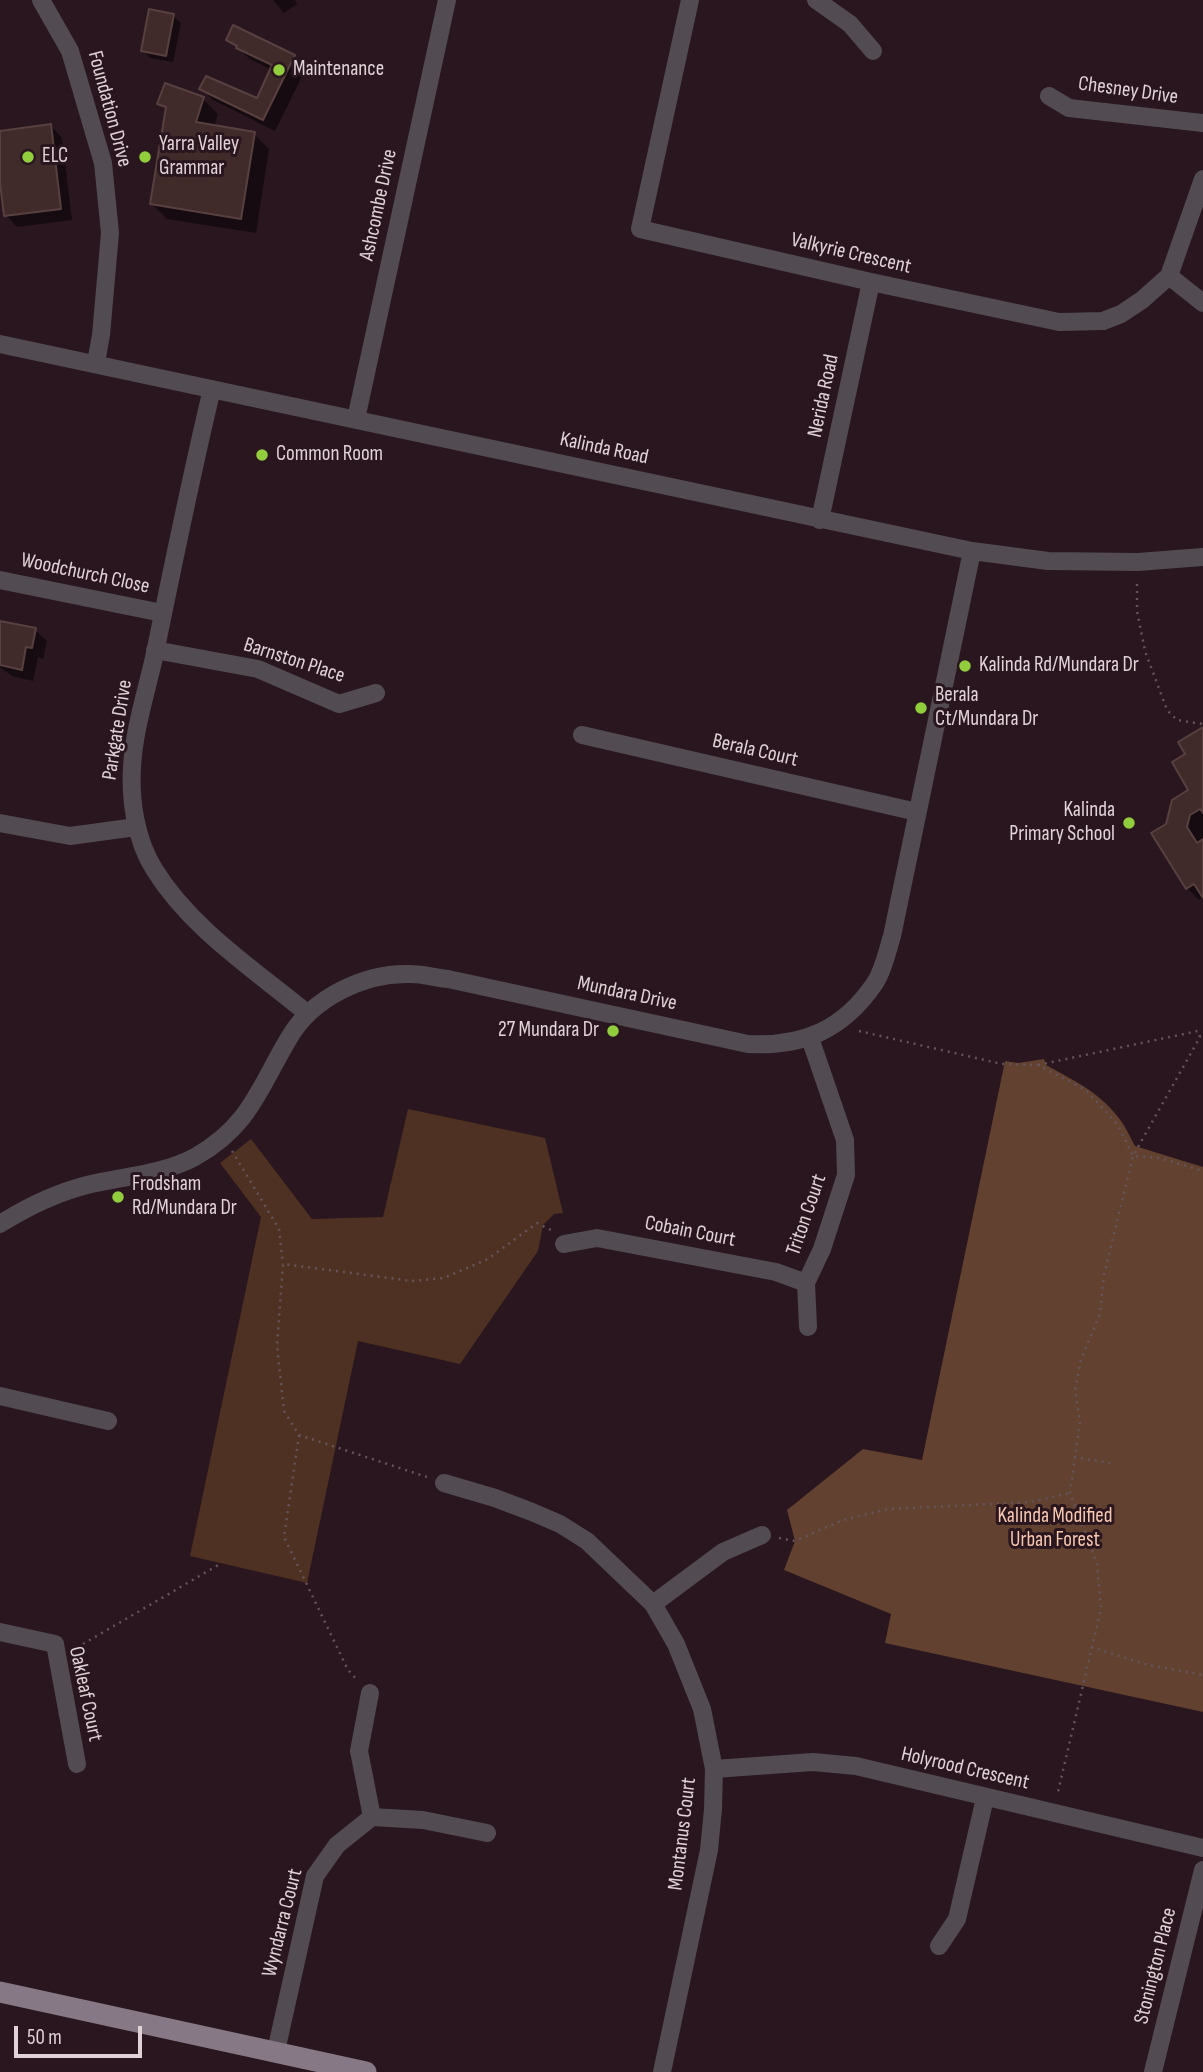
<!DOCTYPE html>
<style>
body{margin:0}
#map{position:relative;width:1203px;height:2072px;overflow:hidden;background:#29161e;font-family:"Sofia Sans Condensed",sans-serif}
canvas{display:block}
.scale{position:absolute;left:14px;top:2026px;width:128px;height:32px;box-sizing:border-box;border:4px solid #e0d2d7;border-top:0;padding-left:9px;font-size:21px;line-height:24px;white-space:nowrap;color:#e0d2d7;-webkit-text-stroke:5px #29161e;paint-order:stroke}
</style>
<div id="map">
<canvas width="1203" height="2072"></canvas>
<div class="scale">50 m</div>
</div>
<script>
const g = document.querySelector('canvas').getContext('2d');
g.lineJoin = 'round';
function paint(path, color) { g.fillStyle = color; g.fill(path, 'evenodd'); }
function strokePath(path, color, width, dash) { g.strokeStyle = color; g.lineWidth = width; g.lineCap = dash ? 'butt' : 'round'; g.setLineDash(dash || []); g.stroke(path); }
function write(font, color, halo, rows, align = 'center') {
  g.font = font + ' "Sofia Sans Condensed",sans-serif'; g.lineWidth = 6; g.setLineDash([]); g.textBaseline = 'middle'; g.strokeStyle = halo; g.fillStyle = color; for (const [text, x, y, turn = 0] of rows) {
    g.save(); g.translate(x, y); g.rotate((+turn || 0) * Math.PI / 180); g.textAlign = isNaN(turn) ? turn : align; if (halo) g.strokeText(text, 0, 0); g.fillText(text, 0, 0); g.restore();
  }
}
paint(new Path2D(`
 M408,1109l137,29 18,75 -9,1 -11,11 -5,26 -78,113 -102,-23 -51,242 -117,-27 71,-339 -41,-54 31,-24 61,80 71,-2z`), '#4e3122');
paint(new Path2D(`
 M1044,1059l2,6c27,15 53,27 72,52 7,8 12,20 17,29l68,21v545l-318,-69 6,-29 -107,-44 11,-29 -8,-31 76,-61 59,11 83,-399 13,2z`), '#624130');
paint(new Path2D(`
 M273,0h22l2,4 -13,9z
 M173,16l8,7 -8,39 -23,-4 -7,-8z
 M228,40l66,16 12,12 -31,63 -62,-31 -11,-11 55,11 15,-30 -22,-11z
 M203,99l15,15 -4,13 40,7 15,15 -13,84 -89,-14 -15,-15 15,-93 -8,-8z
 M51,126l11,12 10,82 -55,7 -11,-12 -6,-46v-37z
 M0,622l35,8 12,11 -4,18 -5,-2 -5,24 -21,-5 -12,-9z
 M1203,729v168l-4,3 -12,-12 -19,-63 22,-35 -2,-36z`), '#0007');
const building = new Path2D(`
 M149,9l25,5 -8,42 -25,-5z
 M233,25l62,30 -32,65 -64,-31 7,-13 51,22 15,-33 -36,-17 1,-2 -11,-6z
 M165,83l39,14 -8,25 59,10 -14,87 -91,-15 16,-97 -9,-3z
 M51,124l10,85 -57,7 -4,-33v-52z
 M0,621l36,7 -4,20 -6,-1 -4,23 -22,-5z
 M1203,727v86l-3,-4 -10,6 -3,12 10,16 6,-4v59l-9,-14 -8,5 -35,-56 15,-9 6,-24 16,-10 -16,-28 13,-8 -7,-12z`);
paint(building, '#412b2a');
strokePath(building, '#57403f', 2);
strokePath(new Path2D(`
 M1137,584v27l8,40 22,59 10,10 26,4
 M859,1031l143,33 36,1 48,25 32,35 15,31 27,2 43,13
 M1038,1065l160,-34 2,6 -67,119 -29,119 -4,39 -19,45 -6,32 5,31 -10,71 27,71 4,45 -44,187
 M232,1151l47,78 4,35
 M299,1435l-15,102 64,133 10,11
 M1074,1457l41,7
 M427,1477l-128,-42 -15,-24 -7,-65 6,-82 129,17 32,-3 44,-19 49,-36 16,8
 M779,1538l16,3 48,-21 45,-11 143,-7 39,-9
 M83,1644l137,-80
 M1091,1647l57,18 55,10`), '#65545b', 2.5, [2, 5]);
strokePath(new Path2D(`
 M41,0l29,51 33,112 7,70 -9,102 -5,28
 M690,0l-50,229 231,53 188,40 44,-1 18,-7 21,-14 27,-24 34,-97
 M816,0l34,24 23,27
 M1049,96l20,12 134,15
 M1169,276l34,27
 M0,344l972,207 76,10 90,1 65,-5
 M212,389c-21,87 -39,176 -57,264 -8,37 -21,76 -23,114 -2,34 4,73 22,102 37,60 101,101 154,145
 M356,419l91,-419
 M820,520l51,-238
 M0,580l162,33
 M155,650l103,19 81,35 37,-11
 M582,735l335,77
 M0,823l70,13 66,-9
 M0,1224c27,-17 56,-31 87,-39 37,-9 74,-10 108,-28 55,-31 64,-69 94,-119 23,-40 76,-66 122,-64 12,0 25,4 37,5l300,65c55,3 95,-14 127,-61 9,-14 12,-31 17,-47l80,-385
 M564,1244l33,-6 179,34 30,11
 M808,1327l-2,-44 16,-34 24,-74 -1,-35 -35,-102
 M0,1396l108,25
 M444,1483l51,15 37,14 28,12 27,17 66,63 23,40 26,65 12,60 -1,40 -4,41 -47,222
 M653,1604l70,-52 39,-17
 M0,1632l55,12 22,120
 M370,1693l-11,58 13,66
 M714,1769l99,-7 43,4 347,82
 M939,1946l18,-27 28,-121
 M276,2051l39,-175 22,-31 35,-28 51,3 64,13
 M1153,2072l50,-202`), '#524b52', 18);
strokePath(new Path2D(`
 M0,1992l366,80`), '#877886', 21);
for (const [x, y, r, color] of [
 [279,70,7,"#92cd3e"],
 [28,157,7,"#92cd3e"],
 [145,157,7,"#92cd3e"],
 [262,455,7,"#92cd3e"],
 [965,666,7,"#92cd3e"],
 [921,708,7,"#92cd3e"],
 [1129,823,7,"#92cd3e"],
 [613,1031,7,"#92cd3e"],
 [118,1197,7,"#92cd3e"]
]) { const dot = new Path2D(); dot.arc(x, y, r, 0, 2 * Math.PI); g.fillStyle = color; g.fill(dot); strokePath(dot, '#29161e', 2.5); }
write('21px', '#e0d2d7', '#29161e', [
 ["Maintenance",293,70],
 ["Yarra Valley",159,145],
 ["Grammar",159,169],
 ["ELC",42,157],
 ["Common Room",276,455],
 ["Kalinda Rd/Mundara Dr",979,666],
 ["Berala",935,696],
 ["Ct/Mundara Dr",935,720],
 ["Kalinda",1115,811,"right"],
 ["Primary School",1115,835,"right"],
 ["27 Mundara Dr",599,1031,"right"],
 ["Frodsham",132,1185],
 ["Rd/Mundara Dr",132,1209]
], 'left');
write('21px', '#e0d2d7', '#29161e', [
 ["Chesney Drive",1128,91,8],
 ["Foundation Drive",109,109,75],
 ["Ashcombe Drive",379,205,-78],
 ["Valkyrie Crescent",851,254,13],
 ["Nerida Road",824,396,-78],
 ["Kalinda Road",604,449,12],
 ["Woodchurch Close",85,574,12],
 ["Barnston Place",294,661,18],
 ["Parkgate Drive",118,730,-81],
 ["Berala Court",755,751,13],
 ["Mundara Drive",627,994,12],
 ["Triton Court",807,1215,-71],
 ["Cobain Court",690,1232,11],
 ["Oakleaf Court",85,1694,78],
 ["Holyrood Crescent",965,1769,13],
 ["Montanus Court",683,1834,-83],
 ["Wyndarra Court",283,1923,-76],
 ["Stonington Place",1156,1966,-76]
]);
write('21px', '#fac8af', '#29161e', [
 ["Kalinda Modified",1055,1517],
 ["Urban Forest",1055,1541]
]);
</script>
